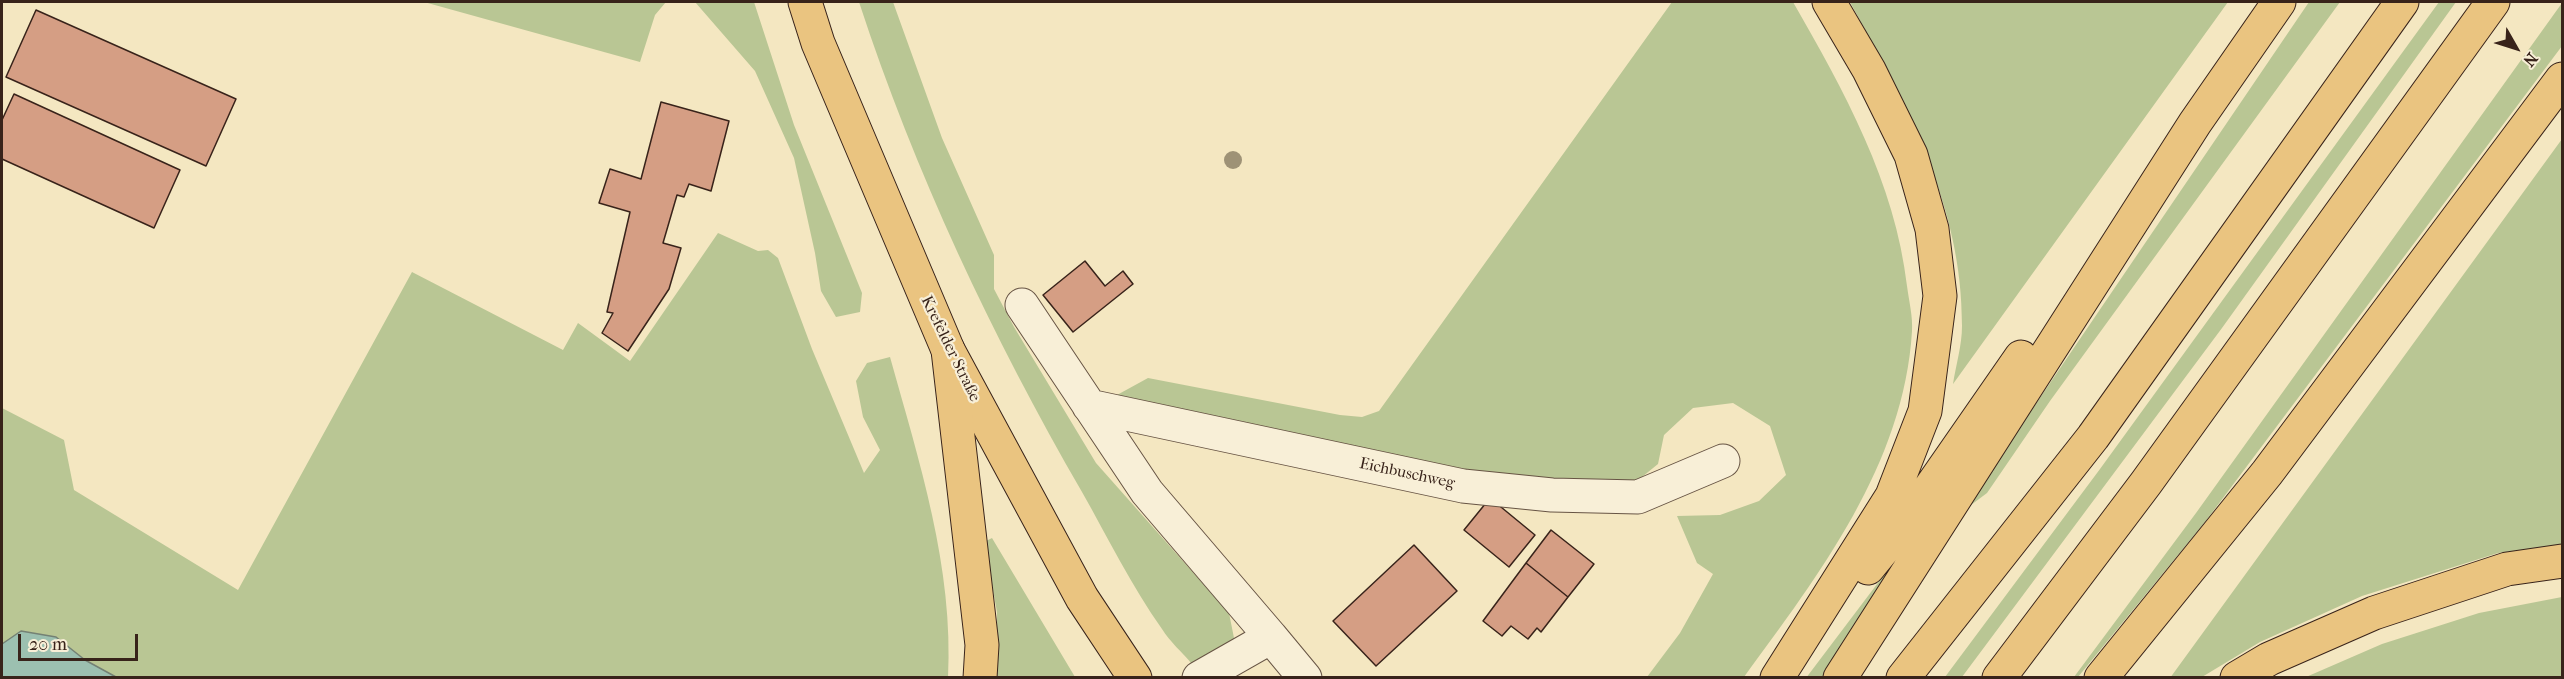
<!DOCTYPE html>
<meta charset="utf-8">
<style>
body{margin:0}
#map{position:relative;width:2564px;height:679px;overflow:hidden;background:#f4e7c1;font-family:"IM FELL French Canon",serif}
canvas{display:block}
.frame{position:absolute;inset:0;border:3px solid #38231a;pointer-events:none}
.north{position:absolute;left:2486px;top:18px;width:60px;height:60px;-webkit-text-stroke:4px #f8efd7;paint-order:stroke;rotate:129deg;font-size:16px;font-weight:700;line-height:24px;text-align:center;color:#38231a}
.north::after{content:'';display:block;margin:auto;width:21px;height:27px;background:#38231a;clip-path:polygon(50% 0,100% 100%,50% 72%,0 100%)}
.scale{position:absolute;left:18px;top:634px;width:120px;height:27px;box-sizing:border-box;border:3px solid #38231a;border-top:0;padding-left:8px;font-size:18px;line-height:21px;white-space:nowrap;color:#38231a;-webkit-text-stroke:4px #f8efd7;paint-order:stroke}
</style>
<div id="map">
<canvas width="2564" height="679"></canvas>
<div class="frame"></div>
<div class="north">N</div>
<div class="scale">20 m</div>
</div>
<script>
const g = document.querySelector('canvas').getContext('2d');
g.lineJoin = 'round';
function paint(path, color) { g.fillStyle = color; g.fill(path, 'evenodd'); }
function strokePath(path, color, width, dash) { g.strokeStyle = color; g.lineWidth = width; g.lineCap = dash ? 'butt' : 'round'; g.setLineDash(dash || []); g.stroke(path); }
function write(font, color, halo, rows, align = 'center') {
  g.font = font + ' "IM FELL French Canon",serif'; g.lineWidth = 4.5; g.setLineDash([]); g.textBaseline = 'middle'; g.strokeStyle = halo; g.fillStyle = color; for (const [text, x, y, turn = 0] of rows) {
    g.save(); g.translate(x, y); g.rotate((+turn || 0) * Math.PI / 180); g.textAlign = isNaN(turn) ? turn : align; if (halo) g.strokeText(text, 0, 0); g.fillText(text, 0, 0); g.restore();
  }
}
paint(new Path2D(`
 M424,2h242l-11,13 -15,47z
 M695,2h59l40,123 68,168 -2,19 -24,5 -15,-26 -6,-38 -21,-95 -39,-87z
 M859,2h34l49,136 52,117v34l20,38 82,136 133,150 6,30 -43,21c-10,-12 -22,-22 -30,-35 -30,-42 -54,-91 -80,-137 -90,-156 -167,-319 -223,-490z
 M1672,2h121c51,89 102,180 114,284 2,15 6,31 5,45 -8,133 -93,244 -168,346h-97l33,-44 33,-59 -16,-11 -20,-47 43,-1 39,-14 27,-26 -16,-49 -37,-23 -40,5 -29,27 -6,29 -21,17 -38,1 -113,-8 -369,-79 31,-17 192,37 22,2 17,-6z
 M1850,2h378l-275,382c3,-19 9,-39 9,-58 1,-121 -57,-222 -112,-324z
 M2309,2h31l-290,399 -63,92 -24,18z
 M2439,2h17l-234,326 -260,349h-17l155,-208z
 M2562,3v43l-357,476 -127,155h-4l122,-164z
 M2562,139v406l-64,8 -136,43 -102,46 -58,35 -32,1z
 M718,233l40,18 10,-1 10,8 34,91 52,124 16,-23 -17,-33 -7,-36 11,-18 23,-6c29,104 64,211 58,321h-832l-31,-18 -29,-23 -34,-6 -20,13v-236l62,32 10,50 164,100 174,-318 151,78 15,-27 52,38z
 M992,538l83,139h-78v-65l-13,-70z
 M1899,555l-10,24 -66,98 -17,1z
 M2562,597v80h-256l76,-33 97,-31z`), '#b9c694');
const water = new Path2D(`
 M21,631l35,6 29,23 31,17h-114v-33z`);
paint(water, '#9cc0b0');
strokePath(water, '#748174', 1.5);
const building = new Path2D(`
 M36,10l200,89 -30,67 -200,-89z
 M14,94l166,76 -26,58 -152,-69v-39z
 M661,102l68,19 -18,70 -22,-7 -5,13 -7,-2 -14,48 18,5 -12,41 -41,62 -26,-18 11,-20 -6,-1 23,-100 -31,-9 11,-34 31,10z
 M1085,261l20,25 18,-15 10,13 -60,48 -30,-37z
 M1490,498l45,37 -26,32 -45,-37z
 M1551,530l43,34 -26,33 -42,-34z
 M1414,545l43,46 -81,75 -43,-45z
 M1526,563l42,34 -27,35 -4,-4 -9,11 -17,-13 -9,10 -19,-15z`);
paint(building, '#d59e84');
strokePath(building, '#38231a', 1.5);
const minor = new Path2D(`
 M1022,305l125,187 124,145
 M1089,406l374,80 89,9 86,2 85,-36
 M1199,678l72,-41 34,41`);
const major = new Path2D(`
 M805,2l13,41 130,307 134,248 53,80`);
const highway = new Path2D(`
 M948,350l34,295 -2,33
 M1868,568l44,-54 109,-157
 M1777,678l115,-182 33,-85 15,-115 -8,-67 -21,-74 -42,-85 -40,-68
 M1840,678l355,-555 84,-121
 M1903,678l190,-241 309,-435
 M1999,678l147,-195 347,-481
 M2101,678l166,-205 295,-394
 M2237,678l32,-19 105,-46 133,-44 55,-8`);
strokePath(minor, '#675444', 35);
strokePath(major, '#38231a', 35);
strokePath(highway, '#38231a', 35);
strokePath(minor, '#f8efd7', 33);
strokePath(major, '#eac480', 33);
strokePath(highway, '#eac480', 33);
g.fillStyle = '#9e9276';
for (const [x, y] of [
 [1233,160]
]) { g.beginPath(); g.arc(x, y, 9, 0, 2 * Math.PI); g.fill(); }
write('16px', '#38231a', '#f8efd7', [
 ["Krefelder Straße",950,349,64],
 ["Eichbuschweg",1407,474,12]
]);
</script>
